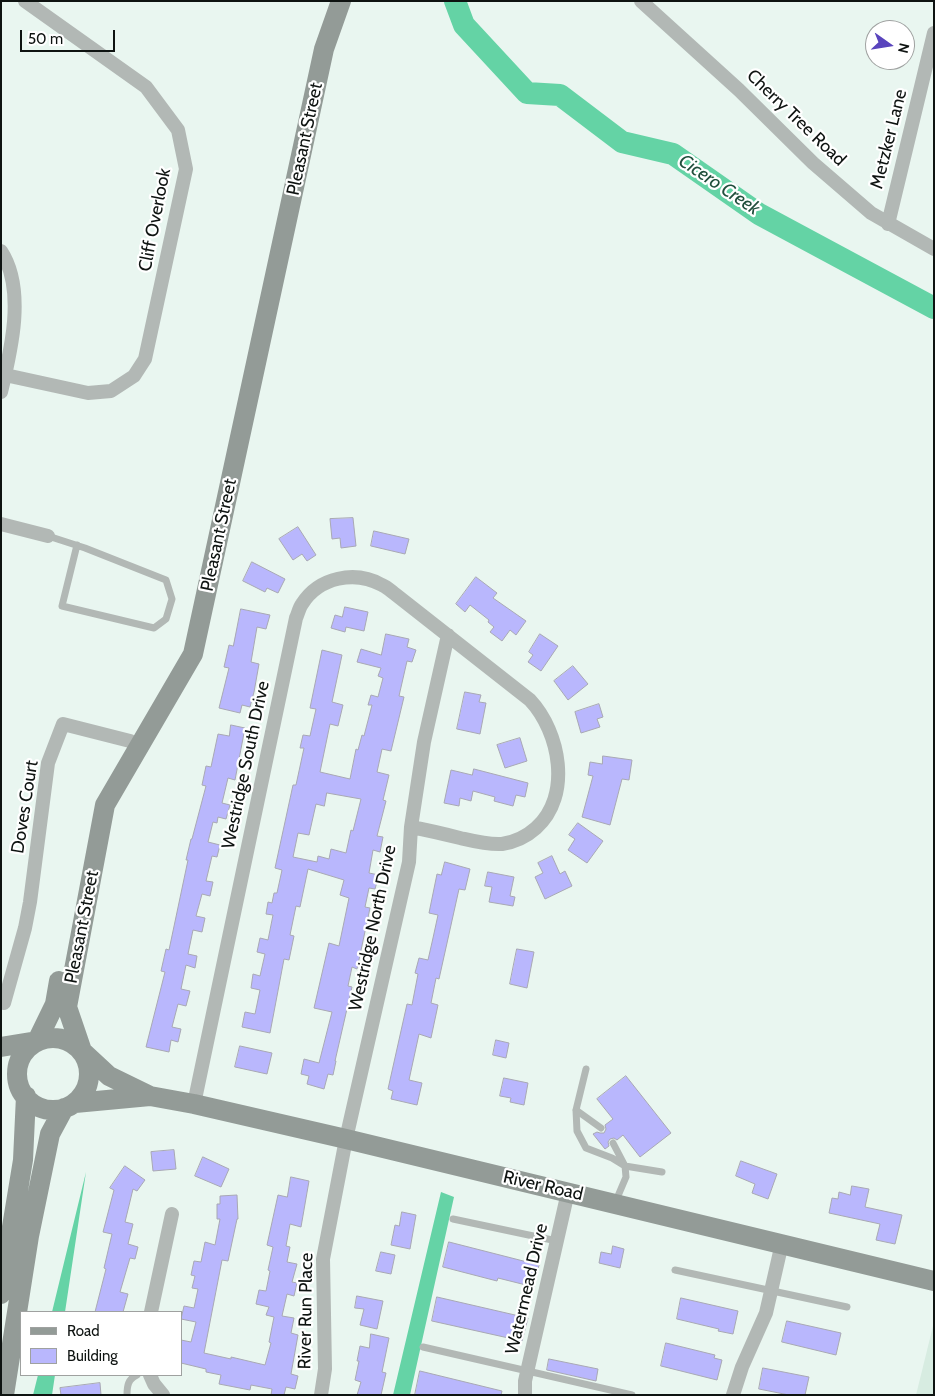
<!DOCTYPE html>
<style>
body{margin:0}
#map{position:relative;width:935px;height:1396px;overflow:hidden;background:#e9f6f0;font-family:Cabin,sans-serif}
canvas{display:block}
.frame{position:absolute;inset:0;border:2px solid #0e1311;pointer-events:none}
.legend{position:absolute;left:20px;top:1311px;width:162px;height:65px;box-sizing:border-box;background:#fff;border:1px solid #9fa1a0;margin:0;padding:6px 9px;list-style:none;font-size:15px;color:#0e1311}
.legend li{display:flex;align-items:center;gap:10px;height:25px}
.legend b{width:25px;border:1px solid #9fa1a0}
.north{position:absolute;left:865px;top:20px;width:50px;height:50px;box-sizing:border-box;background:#fff;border:1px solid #9fa1a0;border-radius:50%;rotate:103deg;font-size:14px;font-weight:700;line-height:20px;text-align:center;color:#0e1311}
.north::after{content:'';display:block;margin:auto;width:18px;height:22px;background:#5944bd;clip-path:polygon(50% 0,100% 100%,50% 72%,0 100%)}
.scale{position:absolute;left:20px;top:30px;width:95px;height:22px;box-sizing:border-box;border:2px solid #0e1311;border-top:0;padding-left:6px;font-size:15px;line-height:18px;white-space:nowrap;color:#0e1311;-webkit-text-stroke:4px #fff;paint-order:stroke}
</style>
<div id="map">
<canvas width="935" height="1396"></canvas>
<div class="frame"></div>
<ul class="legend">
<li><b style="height:6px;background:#939b97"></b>Road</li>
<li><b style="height:14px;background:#b9b7fd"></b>Building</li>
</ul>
<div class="north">N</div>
<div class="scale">50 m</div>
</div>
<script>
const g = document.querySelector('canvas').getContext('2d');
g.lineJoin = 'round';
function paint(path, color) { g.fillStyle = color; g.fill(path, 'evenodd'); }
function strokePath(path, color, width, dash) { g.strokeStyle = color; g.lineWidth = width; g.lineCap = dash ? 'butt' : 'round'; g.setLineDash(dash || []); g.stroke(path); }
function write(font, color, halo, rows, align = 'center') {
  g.font = font + ' Cabin,sans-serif'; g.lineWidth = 4.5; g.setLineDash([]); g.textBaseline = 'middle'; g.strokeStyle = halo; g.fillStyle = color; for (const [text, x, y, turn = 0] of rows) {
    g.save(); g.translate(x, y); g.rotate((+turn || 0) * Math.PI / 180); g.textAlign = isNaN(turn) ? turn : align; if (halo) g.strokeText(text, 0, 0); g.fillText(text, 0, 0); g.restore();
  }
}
paint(new Path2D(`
 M934,1322v73h-18z`), '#d7ece1');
paint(new Path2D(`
 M86,1172l-21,140h-13z
 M441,1192l13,5 -44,198h-17z
 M38,1375h17l-3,20h-19z`), '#65d3a6');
strokePath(new Path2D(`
 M455,1l9,24 63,68 33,2 62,47 51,12 86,60 175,94`), '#64d3a5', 22);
const building = new Path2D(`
 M353,518l3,28 -15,2 -1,-10 -8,1 -2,-20z
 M298,527l18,28 -9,6 -5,-7 -9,6 -14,-21z
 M374,531l35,8 -4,15 -34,-8z
 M252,562l33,17 -7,14 -11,-5 -2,4 -22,-11z
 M476,577l21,16 -4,5 33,23 -10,14 -6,-5 -8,11 -12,-9 4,-5 -6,-5 1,-2 -19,-15 -5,7 -9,-8z
 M345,607l23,5 -4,19 -18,-4 -1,5 -14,-4 4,-13 7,2z
 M241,609l29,6 -4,14 -9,-2 -6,35 8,2 -5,28 -4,15 -8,-2 -2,8 -21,-5 10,-40 -5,-1 5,-22 4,1z
 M386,634l23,5 -2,8 9,3 -4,12 -5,-1 -8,35 5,1 -13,54 -9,-2 -5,23 12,3 -6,25 3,1 -9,35 6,1 -3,15 -7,-2 -4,23 10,2 -4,14 -6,-1 -4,19 5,1 -13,61 -5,-2 -4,19 4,1 -17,74h1l-3,14 -5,-1 -4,15 -17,-5 2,-8 -8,-2 3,-15 15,4 13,-51 -18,-4 15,-65 10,3 10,-48 -9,-3 4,-15 -36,-11 -8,38 -4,-1 -6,29 4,1 -5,24 -5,-1 -14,74 -28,-6 3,-15 10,2 5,-24 -9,-2 2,-14 7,2 5,-22 -8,-2 3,-14 8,2 5,-25 -7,-1 2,-12 4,1 2,-10h3l5,-23 -7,-2 18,-83h3l8,-37h-4l3,-13 7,1 6,-27 -6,-1 12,-58 20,5 -10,47 11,3 -5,21 -8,-2 -10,48 30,7 6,-30 2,1 4,-15 2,1 8,-31h-4l3,-10 7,2 5,-19 -5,-2 3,-8 -24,-6 4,-13 20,6zM327,793l34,6 -8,32 -2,-1 -5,23 -15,-4 -2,10 -11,-3 -1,6 -24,-5 5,-24 11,2 7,-31 8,2z
 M540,634l18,12 -17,25 -13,-9 5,-7 -4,-3z
 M573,666l15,18 -20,16 -14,-19z
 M465,692l16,3 -2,7 7,1 -6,31 -23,-5z
 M599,704l4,13 -6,2 3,8 -19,6 -6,-21z
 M231,725l14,3 -10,52 -7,-2 -6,25 8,2 -4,14 -8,-2 -1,6 -4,-1 -5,20 12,3 -3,12 -5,-1 -6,25 7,1 -3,14 -8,-2 -6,22 9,2 -3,14 -9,-2 -5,24 9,2 -2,12 -9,-3 -5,24 9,2 -4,15 -8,-2 -6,23 9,2 -3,13 -7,-2 -2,12 -23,-5 19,-75 -4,-1 5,-22 3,1 19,-90h-2l5,-21h1l14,-53 -4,-1 4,-19 5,1 7,-33 11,2z
 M520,738l7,23 -22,7 -8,-23z
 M603,756l29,4 -3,20 -7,-1 -12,46 -28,-8 11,-41 -5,-1 2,-13 12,2z
 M474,769l54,14 -3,14 -9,-2 -3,11 -19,-5 1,-4 -22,-6 -2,10 -11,-3 -1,8 -15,-3 7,-33 21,5z
 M578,823l25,18 -16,22 -19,-13 7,-11 -6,-4z
 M552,856l8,18 5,-3 7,15 -27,13 -10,-22 8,-4 -5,-10z
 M445,862l25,7 -5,21 -6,-1 -20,90 -3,-1 -5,25 7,2 -7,33 -12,-4 -10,46 13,3 -5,22 -26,-6 2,-8 -5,-2 19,-85 5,1 6,-31 -3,-1 4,-15 9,2 5,-22 5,-23 -9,-2 8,-39 4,1z
 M488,872l26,5 -4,19 5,1 -2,9 -24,-4 3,-15 -7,-1z
 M517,949l17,3 -7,36 -17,-4z
 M496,1040l13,3 -3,15 -13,-3z
 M240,1046l32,7 -5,21 -32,-7z
 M626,1076l45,57 -31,24 -17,-22 -6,5 -3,-2 -4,1 -2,3 1,4 -4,3 -12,-15 4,-2 3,1h4l2,-4 -1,-4 8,-6 -16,-20z
 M504,1078l24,5 -4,22 -14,-3 1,-4 -11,-2z
 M174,1150l2,19 -23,2 -2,-19z
 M203,1157l26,12 -8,18 -26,-11z
 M741,1161l36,13 -9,25 -16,-6 3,-9 -19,-8z
 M125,1166l20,14 -8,11 -4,-2 -8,33 8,2 -5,20 10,3 -3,12 -5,-1 -10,34 8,2 -5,18h-28l11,-43 -2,-1 8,-34 -9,-2 11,-42 -4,-2z
 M291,1177l18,4 -8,46 -11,-3 -4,22 4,1 -3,15 10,2 -5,18 5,1 -3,13 -7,-2 -5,22 12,2 -3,15 7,2 -7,39 7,2 -3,13 -9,-2 -2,8h-13l1,-6 -21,-4 -1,5 -31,-6 2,-9 -15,-3v-3l-25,-6v-23l10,2 5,-20 -15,-3 3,-13 10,2 4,-19 -6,-1 3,-12 -4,-1 3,-14 7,1 4,-20 10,3 5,-26h-3v-15h3v-8l17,-1 1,24h-1l-9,42 -6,-1 -18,93 27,6v-2l34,8 6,-22 -2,-1 5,-25 -8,-2 3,-8 -13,-3 3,-14 7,1 4,-20 -2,-1 5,-23 -6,-2 11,-50 9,2z
 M852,1186l17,3 -4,18 37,8 -7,29 -19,-4 4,-16 -51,-11 3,-15 6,1 1,-7 11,3z
 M402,1212l14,3 -6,34 -19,-4 4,-20 4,1z
 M449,1242l90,23 -5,22 -36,-9 -1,3 -54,-14z
 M613,1246l11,3 -4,19 -21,-5 2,-11 10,2z
 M381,1252l14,3 -4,19 -15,-3z
 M357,1296l26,5 -6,28 -17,-4 4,-16 -9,-1z
 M437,1297l91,21 -6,23 -90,-20z
 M681,1298l57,13 -5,23 -15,-3 1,-2 -42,-10z
 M787,1321l54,12 -5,22 -54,-13z
 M371,1334l18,4 -7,34 4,1 -5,22h-24l4,-13 -6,-2 4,-19h-2l3,-15 9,2z
 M666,1343l49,12 -1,3 8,2 -5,20 -56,-14z
 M549,1359l49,10 -2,12 -49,-11z
 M763,1368l46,9 -4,18h-16l-30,-6z
 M420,1371l82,20 -1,4h-86z
 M100,1383l1,12h-40l-1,-7z`);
paint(building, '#b9b7fd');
strokePath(building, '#a8a8b3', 1);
strokePath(new Path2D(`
 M48,536l37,12 81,32 6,19 -6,20 -12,9 -92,-22 15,-61
 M586,1069l-10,41 1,21 9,17 26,10 13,8 1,11 -11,26
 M576,1110l25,18
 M613,1143l12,23 37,6
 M453,1219l104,22
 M675,1270l172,37
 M423,1347l209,48
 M127,1395c0,-9 1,-16 10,-20`), '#b2b8b5', 7);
strokePath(new Path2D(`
 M641,1l98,89 74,73 58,50 63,36
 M888,224l46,-191
 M1,251c25,38 10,100 0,141
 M1,374l87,19 23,-2 23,-15 11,-17 41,-190 -8,-39 -32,-43 -121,-86
 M1,524l47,12
 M4,1003l21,-75 5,-26 18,-139 15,-39 67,17 8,7
 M194,1104l102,-486c2,-4 3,-10 6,-14 17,-27 53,-34 80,-19 5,2 9,6 13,9l135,106c30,32 42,96 6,128 -10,9 -21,14 -34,16 -14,1 -29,-3 -42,-6 -16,-4 -33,-8 -49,-11
 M151,1312l21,-98
 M150,1375l4,9 9,11
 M321,1395l4,-26 -2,-110 23,-120 63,-277 2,-35 13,-85 24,-107
 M525,1395v-14l43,-189
 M733,1395l9,-28 24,-54 16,-70`), '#b2b8b5', 14);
strokePath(new Path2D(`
 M341,1l-17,48 -131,605 -88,151 -38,202 15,44 27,25 41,20 44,8 152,35 588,142
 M17 1074a36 36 0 1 1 72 0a36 36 0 1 1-72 0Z
 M1,1047l36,-6 18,-37 4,-23
 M75,1103l75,-7
 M1,1294l22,-134 3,-64
 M4,1395l25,-159 21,-102 14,-26`), '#939b97', 20);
write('18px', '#0e1311', '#fff', [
 ["Cherry Tree Road",796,118,44],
 ["Pleasant Street",305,139,-78],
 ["Metzker Lane",889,139,-76],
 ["Cliff Overlook",155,220,-79],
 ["Pleasant Street",219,535,-78],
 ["Westridge South Drive",246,765,-78],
 ["Doves Court",25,807,-81],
 ["Pleasant Street",82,927,-79],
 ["Westridge North Drive",373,928,-78],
 ["River Road",543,1186,13],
 ["Watermead Drive",527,1289,-77],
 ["River Run Place",306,1311,-89]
]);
write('italic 19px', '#204f3c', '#fff', [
 ["Cicero Creek",719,185,34]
]);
</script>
